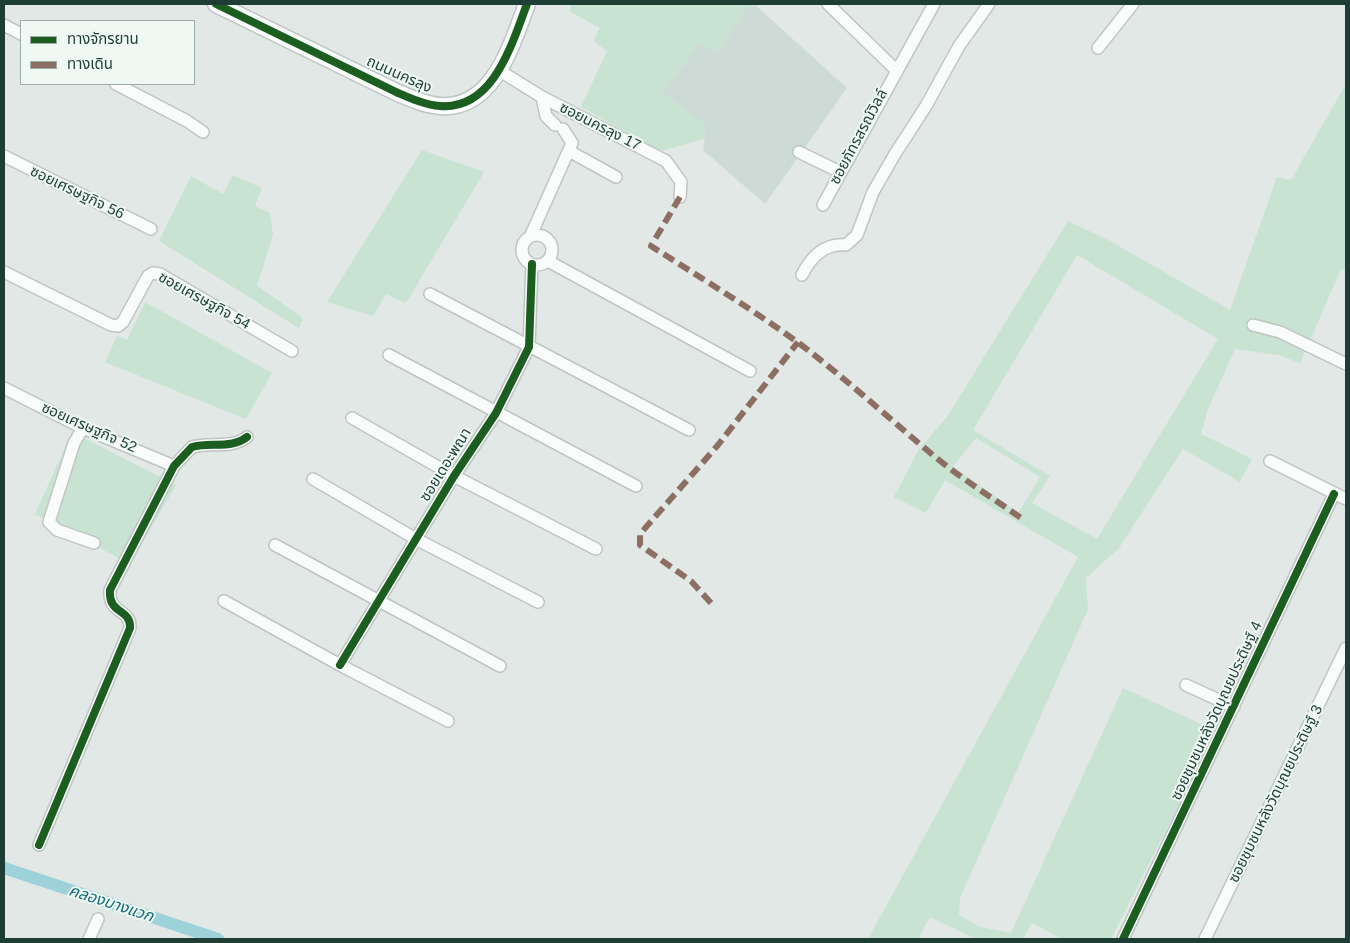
<!DOCTYPE html>
<meta charset="utf-8">
<style>
body{margin:0}
#map{position:relative;width:1350px;height:943px;overflow:hidden;background:#e1e8e5;font-family:Helvetica,"Noto Sans Thai",sans-serif}
canvas{display:block}
.frame{position:absolute;inset:0;border:5px solid #1e3d35;pointer-events:none}
.legend{position:absolute;left:20px;top:20px;width:175px;height:65px;box-sizing:border-box;background:#eff8f3;border:1px solid #9bada7;margin:0;padding:6px 9px;list-style:none;font-size:15px;color:#1e3d35}
.legend li{display:flex;align-items:center;gap:10px;height:25px}
.legend b{width:25px;border:1px solid #9bada7}
</style>
<div id="map">
<canvas width="1350" height="943"></canvas>
<div class="frame"></div>
<ul class="legend">
<li><b style="height:6px;background:#1b5e20"></b>ทางจักรยาน</li>
<li><b style="height:6px;background:#8d6e63"></b>ทางเดิน</li>
</ul>
</div>
<script>
const g = document.querySelector('canvas').getContext('2d');
g.lineJoin = 'round';
function paint(path, color) { g.fillStyle = color; g.fill(path, 'evenodd'); }
function strokePath(path, color, width, dash) { g.strokeStyle = color; g.lineWidth = width; g.lineCap = dash ? 'butt' : 'round'; g.setLineDash(dash || []); g.stroke(path); }
function write(font, color, halo, rows, align = 'center') {
  g.font = font + ' Helvetica,"Noto Sans Thai",sans-serif'; g.lineWidth = 4; g.setLineDash([]); g.textBaseline = 'middle'; g.strokeStyle = halo; g.fillStyle = color; for (const [text, x, y, turn = 0] of rows) {
    g.save(); g.translate(x, y); g.rotate((+turn || 0) * Math.PI / 180); g.textAlign = isNaN(turn) ? turn : align; if (halo) g.strokeText(text, 0, 0); g.fillText(text, 0, 0); g.restore();
  }
}
paint(new Path2D(`
 M749,4h5l93,84 -82,116 -62,-54 3,-24 -44,-33 38,-50 18,9z`), '#cedad5');
paint(new Path2D(`
 M572,4h177l-31,48 -18,-9 -38,50 44,33 -2,13 -43,12 -80,-44 26,-56 -14,-10 7,-13 -31,-17z
 M1346,84v186l-5,-1 -41,94 -21,-8 -44,-6 -27,60 -7,25 51,25 -12,23 -57,-33 -64,99 -33,30 2,31 -128,289 -1,17 21,12 31,6 112,-245 93,43 -105,208h-49l-30,-16 -9,16h-47l-46,-22 -12,22h-50l210,-382 -133,-77 -19,33 -32,-16 25,-48 28,-32 121,-196 42,20 120,69 47,-133 14,3zM1077,255l141,84 -121,200 -65,-36 18,-27 -77,-46zM976,438l64,39 -22,36 -65,-47z
 M422,150l62,22 -78,131 -20,-9 -13,22 -46,-14z
 M233,175l29,13 -7,18 15,7 3,22 -16,51 46,32 -4,10 -140,-87 32,-65 32,18z
 M145,302l127,71 -26,46 -141,-57 12,-26 10,4z
 M72,432l104,53 -46,79 -95,-50z`), '#c8e3d1');
strokePath(new Path2D(`
 M4,868l214,71`), '#9dd2db', 12);
const street = new Path2D(`
 M828,4l68,66
 M4,25l17,9
 M1098,48l35,-44
 M500,71l42,26 124,64 15,21 -1,15
 M116,84l71,37 16,11
 M542,97l4,19 9,9
 M569,151l47,26
 M799,152l41,20
 M4,156l147,73
 M823,205l111,-201
 M522 250a15 15 0 1 1 30 0a15 15 0 1 1-30 0Z
 M530,237l42,-94 -9,-14
 M548,261l202,110
 M4,272l107,53 7,1 5,-4 25,-46 5,-3 7,1 132,77
 M802,275c9,-18 22,-32 44,-30l11,-10 16,-43 22,-38 31,-48 33,-60 30,-42
 M430,294l259,136
 M1253,325l27,7 66,32
 M389,355l247,131
 M4,388l79,40 91,38
 M352,418l102,58 142,73
 M83,428l-9,15 -25,79 8,8 37,13
 M1270,461l76,38
 M313,479l103,60 122,63
 M275,545l225,121
 M224,601l116,64 108,56
 M340,665l114,-189 42,-63 33,-66 3,-83
 M1186,685l48,22
 M39,845l91,-217c1,-20 -22,-13 -20,-38l64,-124 18,-19c18,-6 38,3 55,-10
 M89,939l9,-20
 M1123,939l211,-445
 M1205,939l141,-291`);
const secondary = new Path2D(`
 M216,4l180,88c14,6 29,13 44,14 54,4 72,-63 87,-102`);
strokePath(street, '#bec5c2', 14);
strokePath(secondary, '#bdc6c3', 19);
strokePath(street, '#fafcfb', 11);
strokePath(secondary, '#fafcfb', 16);
strokePath(new Path2D(`
 M680,197l-29,49c50,32 101,63 149,98 46,35 90,75 134,112 28,23 60,43 90,64
 M711,603l-20,-22 -51,-36v-11l78,-89 80,-103`), '#8d6e63', 6, [12, 6]);
strokePath(new Path2D(`
 M216,4l180,88c14,6 29,13 44,14 54,4 72,-63 87,-102
 M340,665l114,-189 42,-63 33,-66 3,-83
 M39,845l91,-217c1,-20 -22,-13 -20,-38l64,-124 18,-19c18,-6 38,3 55,-10
 M1123,939l211,-445`), '#1b5e20', 8);
write('15px', '#1e3d35', '#eff8f3', [
 ["ถนนนครลุง",399,75,24],
 ["ซอยนครลุง 17",600,127,27],
 ["ซอยภัทรสรณ์วิลล์",859,137,-62],
 ["ซอยเศรษฐกิจ 56",77,193,26],
 ["ซอยเศรษฐกิจ 54",204,301,29],
 ["ซอยเศรษฐกิจ 52",89,428,24],
 ["ซอยเดอะพณา",446,465,-58],
 ["ซอยชุมชนหลังวัดบุณยประดิษฐ์ 4",1217,711,-65],
 ["ซอยชุมชนหลังวัดบุณยประดิษฐ์ 3",1276,794,-64]
]);
write('italic 16px', '#126a7e', '#eff8f3', [
 ["คลองบางแวก",111,904,18]
]);
</script>
